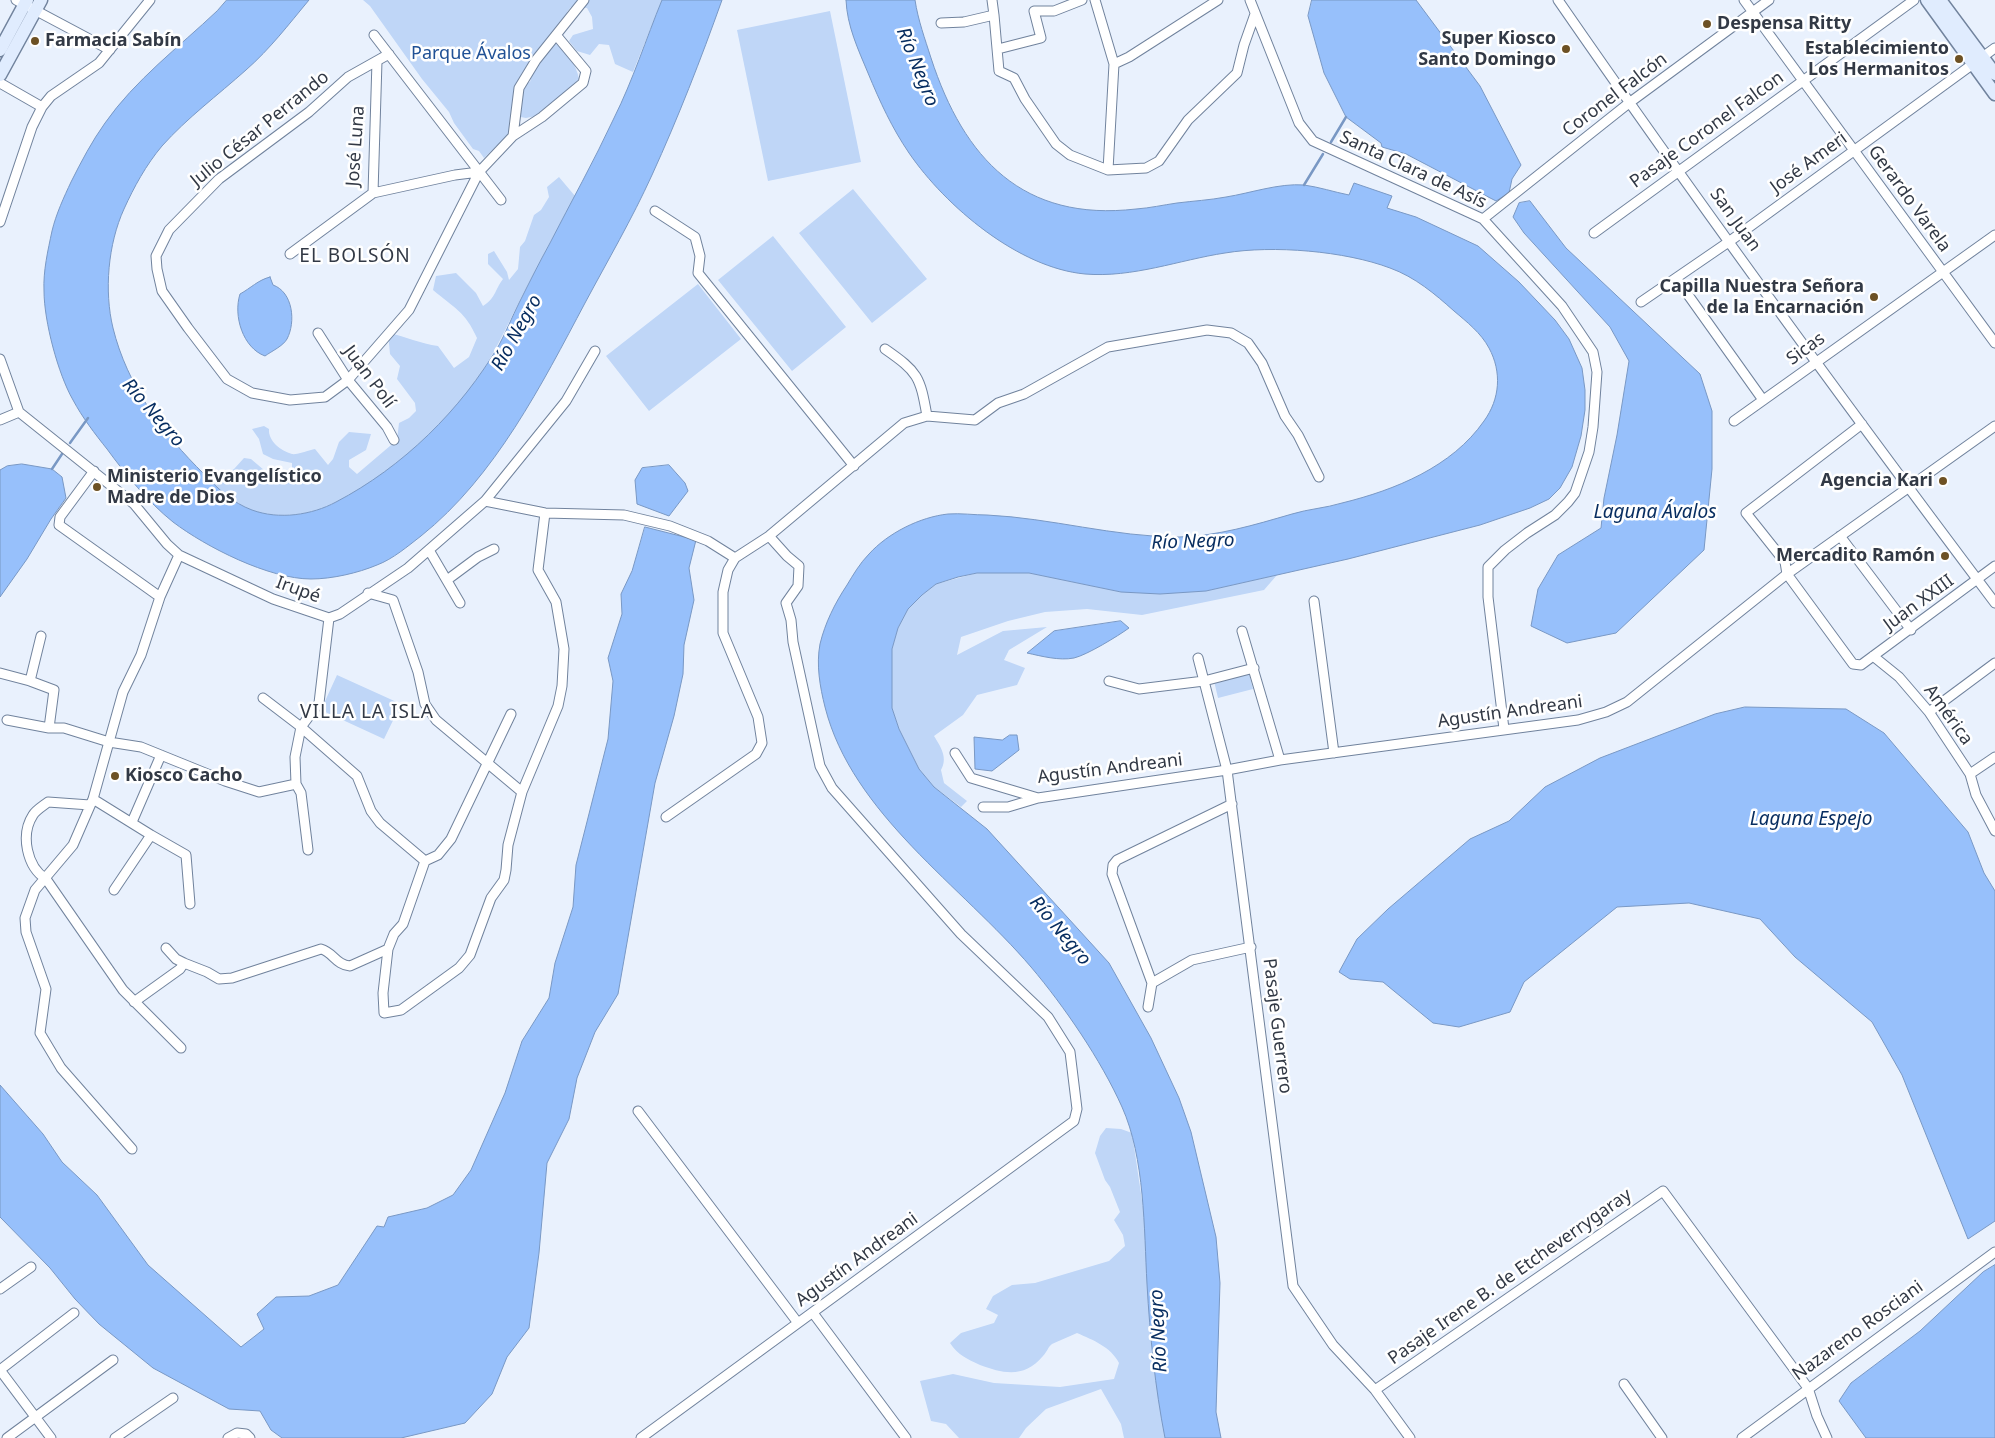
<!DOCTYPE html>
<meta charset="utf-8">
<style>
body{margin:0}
canvas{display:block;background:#e9f1fd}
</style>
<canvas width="1995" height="1438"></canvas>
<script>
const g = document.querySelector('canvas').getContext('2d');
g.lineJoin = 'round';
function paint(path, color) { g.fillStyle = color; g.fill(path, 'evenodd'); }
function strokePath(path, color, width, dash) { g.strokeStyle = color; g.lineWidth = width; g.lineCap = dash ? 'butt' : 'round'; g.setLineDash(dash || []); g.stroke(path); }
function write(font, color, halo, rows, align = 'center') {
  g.font = font + ' "Noto Sans",sans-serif'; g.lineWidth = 5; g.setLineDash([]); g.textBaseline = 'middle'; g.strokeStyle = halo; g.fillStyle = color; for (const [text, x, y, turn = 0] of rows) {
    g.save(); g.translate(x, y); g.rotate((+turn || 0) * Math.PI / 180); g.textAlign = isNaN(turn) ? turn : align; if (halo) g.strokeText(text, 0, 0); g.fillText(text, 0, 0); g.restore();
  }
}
paint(new Path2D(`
 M363,0h299l-29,72 -18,-8 -6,-19 -10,-1 -9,11 -13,-4 -8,-10 4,-6 20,-6 -1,-12 -5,-9 -16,-1 -4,5v5l-6,4 -39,52 -5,12 13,-3 4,-14 21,-25c12,11 21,20 24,36l-38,36 -15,3 -16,-3 -1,19 -25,24 -5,-7 -6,-2 -19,-26 -5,-11 -27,-33 -52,-73z
 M830,11l31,151 -93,19 -31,-151z
 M559,177l16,19c-19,35 -37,69 -55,104 -13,26 -25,52 -41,77 -31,47 -113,121 -169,135 -12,3 -29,4 -41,2 -22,-2 -39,-16 -56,-30l21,-15 10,-11 7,1 20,17 21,-5v-8l-19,-4 -10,-5 -4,-15 -7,-10 12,-3 5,3c-1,12 12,22 23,25 5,1 17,-4 23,-5l13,16 5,-6 6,-17 10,-10 22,2 -5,16 -17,10v7l8,7 40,-34 2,-17 10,-5 7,-7 -1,-8 -18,-24 3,-13 -10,-12 -2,-21c17,3 33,11 50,13l16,22 15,-11 8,-19c-12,-27 -23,-30 -44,-48l3,-14 20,-3 20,20 7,13c13,-8 11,-15 20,-27l-15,-15v-10l6,-3 13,21 2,8 9,-11 2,-22 5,-6 9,-26 7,-5 8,-13 -2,-10z
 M853,189l74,90 -55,44 -73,-90z
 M773,236l73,91 -54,44 -74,-91z
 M698,284l43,55 -92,72 -43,-55z
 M977,573h52l92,19 85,-1 71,-16 -13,15 -122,25 -55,-6 -42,3 -37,9 -47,16 -4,18 46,-24 44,-4 -38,23 -5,10 21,8 -8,17 -40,10 -14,20 -29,21c7,11 14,22 7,34l3,13 23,18 -6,6 -27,-20 -15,-18 -20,-40 -7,-21v-59l6,-21 10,-19 14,-14 14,-11z
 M1249,673l4,16 -35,9 -4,-17z
 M337,675l64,29 -17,35 -63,-29z
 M1106,1128l15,1 11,4 15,101v41l4,67 14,96h-41l-3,-14 -20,-35 -55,20 -20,19 -7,10h-60l-13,-14 -15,-3 -11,-40 33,-7 41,9 66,4 54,-8 5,-16c-8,-16 -26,-23 -42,-30 -8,4 -17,7 -25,11 -4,3 -5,8 -9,12 -18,22 -39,18 -63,9 -13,-6 -22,-10 -30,-22l11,-10 33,-10 4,-8 -12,-6 7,-13 19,-11 23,-2 74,-22 16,-15 -2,-11 -9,-15 6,-8 -10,-25 -5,-7 -10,-27 5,-17z`), '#bfd6f7');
const water = new Path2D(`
 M227,0h82c-20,24 -39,49 -63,70 -28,25 -59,48 -84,76 -16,19 -28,41 -38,63 -16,35 -20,82 -11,119 14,57 50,106 91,146 14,15 29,29 48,36 27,10 60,5 84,-8 67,-35 125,-92 163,-157 7,-13 13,-28 20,-42 10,-20 20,-40 31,-60 21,-41 44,-82 64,-125 19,-38 32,-79 48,-118h60c-21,59 -44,118 -70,175 -20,44 -44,85 -67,128 -43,81 -90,174 -164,233 -13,10 -28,23 -44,29 -19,8 -45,14 -66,14 -42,0 -105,-32 -138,-57 -25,-20 -47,-47 -66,-73 -12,-15 -25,-32 -34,-49 -15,-26 -29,-79 -29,-109 -1,-20 4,-41 8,-60 4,-17 12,-34 19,-49 10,-20 21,-41 34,-59 30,-43 74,-76 112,-112z
 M846,0h69c3,20 10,39 16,58 33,101 92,164 205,151 14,-1 27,-4 41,-6 16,-2 33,-3 49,-6 25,-4 53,-14 78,-12 15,2 30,7 45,10l5,-12 38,13 -5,12 29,9 62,29 41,36 36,38 14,19 13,29 3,22v20l-4,26 -9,31 -12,21 -11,11 -19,9 -50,17 -132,34 -142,32 -46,3 -39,-2 -92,-19h-52l-19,4 -22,7 -14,11 -14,14 -10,19 -6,21v59l7,21 20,40 15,18 53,42 122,134 42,75 28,60 12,34 25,105 4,46 -4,129 5,26h-56c-10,-51 -15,-102 -18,-154 -3,-55 -2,-126 -25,-177 -21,-47 -58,-101 -91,-140 -69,-81 -179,-153 -206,-260 -5,-20 -9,-42 -5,-63 5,-21 15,-41 27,-59 6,-10 13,-22 22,-31 19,-21 51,-37 79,-40 13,-1 26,1 39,1 64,3 127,22 192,22 39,-1 75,-12 113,-23 16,-5 34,-6 50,-11 53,-13 110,-36 142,-82 16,-22 18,-49 5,-73 -8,-15 -22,-26 -35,-37 -19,-17 -39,-34 -64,-43 -45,-17 -117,-23 -165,-15 -46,7 -92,25 -140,21 -66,-6 -139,-67 -176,-121 -17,-25 -29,-51 -41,-80 -10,-24 -21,-47 -22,-73z
 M1312,0h104l64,86 41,79 -9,14 -3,14 -13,8 -90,-47 -24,-7 -1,-4 -35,-26 -22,-44 -16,-57z
 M1530,201l36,47 134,126 12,37v58l-8,81 -88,83 -49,10 -36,-17 7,-37 20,-34 43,-27 3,-30 13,-63 12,-74 -19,-34 -86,-94 -11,-16 6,-14z
 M270,277l3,8c20,7 23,37 14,54 -4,7 -15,12 -22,17 -22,-8 -32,-40 -25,-62 11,-6 18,-14 30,-17z
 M22,464l30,5 10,8 4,21 -15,21 -24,40 -27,38v-127l7,-4z
 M669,465l16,18 3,8 -19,25 -32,-12 -2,-24 7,-12z
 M645,527l51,13 -7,28 5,32 -10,45 -1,29 -9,42 -19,67 -37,211 -23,38 -18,46 -8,41 -22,44 -8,90 -10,75 -22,29 -15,37 -27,29 -64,15h-119l-11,-8 -11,-19 -31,-2 -76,-41 -54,-44 -24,-25 -25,-31 -50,-51v-132l43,49 19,28 35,33 51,70 93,82 23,-18 -7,-15 19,-17 33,-1 29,-11 39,-59 7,1 4,-10 39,-9 26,-13 18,-25 34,-77 17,-52 27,-43 6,-35 18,-56 3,-42 32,-126 5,-58 -5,-23 14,-44 -1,-20 11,-23z
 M1121,621l8,7c-11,8 -42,27 -55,30 -15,3 -33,-2 -47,-5l27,-22z
 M1745,707l101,2 38,24 84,99 16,41 11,18v330l-27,18 -66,-164 -30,-53 -77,-65 -35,-38 -71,-16 -72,4 -93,75 -14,30 -51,15 -26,-4 -50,-41 -33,-3 -11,-7 18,-33 31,-30 82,-70 39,-18 36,-34 55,-29 115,-44z
 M1010,735h7l2,15 -27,21 -17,-2 -1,-32 28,3z
 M1995,1265v173h-129l-27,-37 12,-18 69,-52 63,-59z`);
paint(water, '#97c0fb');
strokePath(water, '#7998c4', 1);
strokePath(new Path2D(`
 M1331,142l15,-25
 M1304,185l19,-31
 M70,443l18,-25
 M52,469l10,-15`), '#7998c4', 2.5);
const street = new Path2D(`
 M16,0l94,50
 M992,0l2,15
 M1095,0l19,64 -6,106
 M1250,0l49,123 14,18 170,78 79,87 31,46 4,20 -4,55 -4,25 -14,41 -7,9 -13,13 -28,18 -22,17 -17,17v30l16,132
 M1558,0c141,204 288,405 437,603
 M1744,0l251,343
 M941,23l23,-1 30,-7 5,56 15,7 11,21 31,45 14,11 38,15 38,-2 13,-7 29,-41 49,-47 7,-28 11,-31
 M374,35l127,165
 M998,49l43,-11 -7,-27h20l28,-11
 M389,54l-41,23 -39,35 -90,67 -50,51 -13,26 1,13 5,22 26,37 39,51 25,14 38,7 35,-3 23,-17 61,-70 70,-138 34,-36 6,-48 17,-28 48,-60
 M1114,64l15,-7 89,-57
 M0,83l42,24
 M513,136l29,-19 41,-34 3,-12 -30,-36
 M373,193l4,-132
 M655,211l40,26 5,19 -2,17 156,193
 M1483,219l146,-116 140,-103
 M0,222l32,-95 10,-20 9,-11 48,-33 51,-63
 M1594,233l320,-233
 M290,254l83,-61 82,-18 24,-3
 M1676,278l87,122
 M1641,302l89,-61 265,-193
 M318,333l30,47 39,47 7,13
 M885,349c33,23 35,27 42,67
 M0,359l19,53
 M19,412l115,92 33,40 12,11 94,44 56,19 11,-4 68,-46 77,-67 81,-100 29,-50
 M0,420l19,-8
 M1734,421l261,-186
 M1862,424l-116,89 39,49 2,12 66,90 8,1 134,-99
 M94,471l-34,46 -1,8 101,72
 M485,501l60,12 79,2 46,11 38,15 27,17 34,-22 135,-113 23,-7 48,4 23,-17 26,-9 84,-47 99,-17 24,3 17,10 14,20 23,53 13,19 21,42
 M1840,536l71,94
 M429,550l31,53
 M447,580l31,-23 16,-8
 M368,593l25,7 25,72 7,32 11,16 86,72
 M1314,601l20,152
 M1242,631l38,129
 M41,636l-11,45 24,9 -5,38
 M1873,656l26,21 30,35 41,62 6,21 19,36
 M1198,658l29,112 66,516 40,59 42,45 35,48
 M0,673l30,8
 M1109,681l30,8 65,-8 50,-13
 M263,698l38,29 56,49 14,35 9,12 45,38
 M1929,712l66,-49
 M511,714l-60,125 -13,16 -13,6 -22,63 -9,10 -6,15 -5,44 1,20 17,-3 58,-42 11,-13 21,-57 13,-18 2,-10 2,-25 14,-53 36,-86 4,-20 2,-37 -8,-47 -18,-32 7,-57
 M7,720l42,8h15l45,14 32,5 84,34 34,11 37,-8
 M955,753l16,25 67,20 189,-28 53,-10 298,-40 28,-8 21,-10 160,-128 208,-148
 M1970,774l25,-17
 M93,799l58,36 35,20 4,49
 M90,805l-42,-3c-5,4 -12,8 -15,13 -13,20 -6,52 13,64l77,111 58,58
 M983,807h25l30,-9
 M666,817l90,-63 6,-11 -4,-26 -35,-84v-41l5,-22 7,-12
 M132,822l29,-67
 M308,850l-7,-57 -5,-9 -1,-27 6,-30 18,-24 10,-85
 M114,890l37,-55
 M166,948l10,11 8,4 23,9 12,7 13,-1 89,-29c12,3 15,16 29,17l38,-17
 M1152,983l40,-23 59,-13
 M134,1002l46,-33 4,-6
 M1148,1007l4,-24 -40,-109 1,-9 4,-5 115,-56
 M638,1111l160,212
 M132,1149l-71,-81 -21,-35 6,-44 -20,-57 -1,-14 10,-28 38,-45 20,-46 30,-107 18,-37 19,-58 19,-42
 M0,1289l31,-22
 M813,1313l93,125
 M1624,1384l38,54
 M1375,1390l288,-199 145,197 9,28 10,22
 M7,1438l106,-78
 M51,1438l-51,-68 74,-57
 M115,1438l58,-40
 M228,1438l9,-5 9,1 4,4
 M641,1438l433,-317 3,-12 -7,-57 -22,-35 -87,-83 -129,-146 -12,-22 -27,-124 -2,-22 -5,-17 12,-17 1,-20 -12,-10 -18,-20
 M1742,1438l253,-186`);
const secondary = new Path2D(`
 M1927,0l68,94
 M1940,0l55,74
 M0,50l27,-50
 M0,75l41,-75`);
strokePath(street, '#71839d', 11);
strokePath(secondary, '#71839d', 15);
strokePath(street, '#fff', 9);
strokePath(secondary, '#e0ecfe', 12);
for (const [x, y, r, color] of [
 [1707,24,5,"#6d5124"],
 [35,41,5,"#6d5124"],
 [1566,49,5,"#6d5124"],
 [1959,59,5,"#6d5124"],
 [1874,297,5,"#6d5124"],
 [1943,481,5,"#6d5124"],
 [97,487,5,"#6d5124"],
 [1945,556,5,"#6d5124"],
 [115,776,5,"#6d5124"]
]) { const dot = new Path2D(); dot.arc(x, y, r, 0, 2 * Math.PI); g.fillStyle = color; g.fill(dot); strokePath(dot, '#fff', 2); }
write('bold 18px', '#323945', '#fff', [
 ["Despensa Ritty",1717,24,"left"],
 ["Super Kiosco",1556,39],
 ["Santo Domingo",1556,60],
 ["Farmacia Sabín",45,41,"left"],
 ["Establecimiento",1949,49],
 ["Los Hermanitos",1949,70],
 ["Capilla Nuestra Señora",1864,287],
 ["de la Encarnación",1864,308],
 ["Ministerio Evangelístico",107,477,"left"],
 ["Madre de Dios",107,498,"left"],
 ["Agencia Kari",1933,481],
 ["Mercadito Ramón",1935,556],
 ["Kiosco Cacho",125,776,"left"]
], 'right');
write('18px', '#205196', '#fff', [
 ["Parque Ávalos",471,54]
]);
write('18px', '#323945', '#fff', [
 ["Coronel Falcón",1615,95,-37],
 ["Julio César Perrando",260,129,-39],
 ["Pasaje Coronel Falcon",1707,130,-36],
 ["José Luna",356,146,-86],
 ["José Ameri",1809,163,-36],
 ["Santa Clara de Asís",1413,170,25],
 ["Gerardo Varela",1909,199,54],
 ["San Juan",1735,220,54],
 ["Sicas",1806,349,-36],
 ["Juan Polí",369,377,53],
 ["Irupé",298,590,20],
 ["Juan XXIII",1919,603,-36],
 ["Agustín Andreani",1510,712,-8],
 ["América",1948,715,54],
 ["Agustín Andreani",1110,769,-7],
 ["Pasaje Guerrero",1277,1026,83],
 ["Agustín Andreani",857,1260,-36],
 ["Pasaje Irene B. de Etcheverrygaray",1510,1277,-35],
 ["Nazareno Rosciani",1858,1331,-36]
]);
write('italic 19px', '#082e61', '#fff', [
 ["Río Negro",917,67,68],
 ["Río Negro",517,333,-61],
 ["Río Negro",153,413,49],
 ["Laguna Ávalos",1655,513],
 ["Río Negro",1193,542,-2],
 ["Laguna Espejo",1811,820],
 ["Río Negro",1060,931,50],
 ["Río Negro",1159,1331,-93]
]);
g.letterSpacing = '1px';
write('19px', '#323945', '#fff', [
 ["EL BOLSÓN",355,257],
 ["VILLA LA ISLA",367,713]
]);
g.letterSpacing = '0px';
</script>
